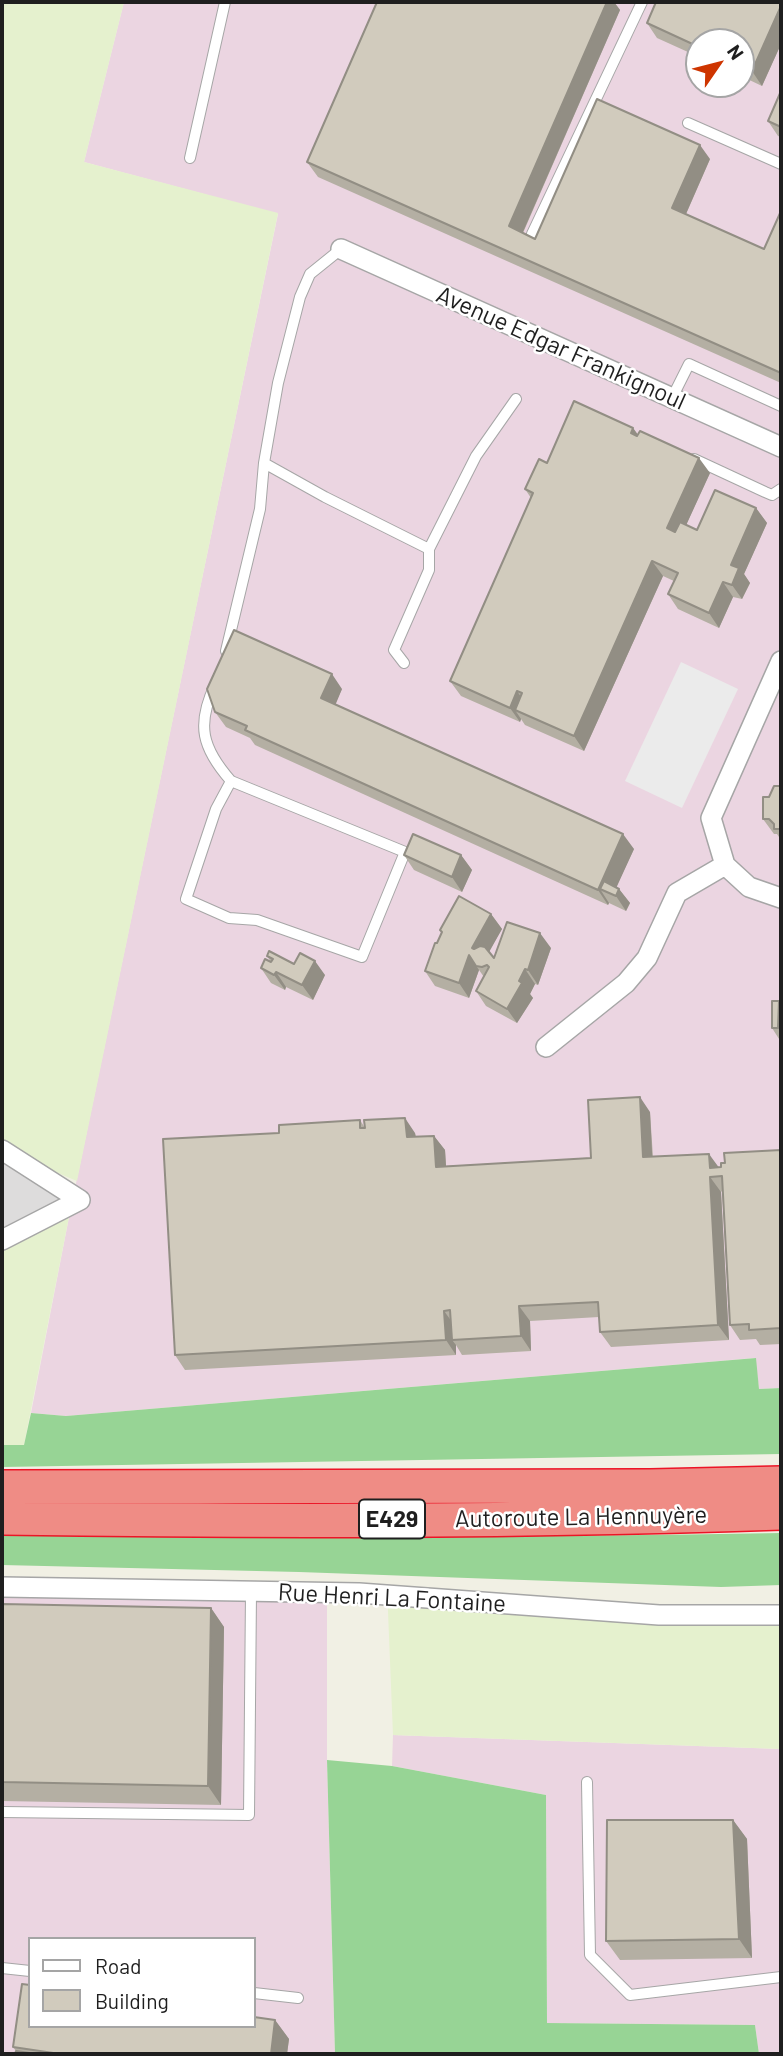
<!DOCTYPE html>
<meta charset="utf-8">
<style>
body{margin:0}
#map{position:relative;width:783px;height:2056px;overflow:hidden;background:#f1f0e4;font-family:Barlow,sans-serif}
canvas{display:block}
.frame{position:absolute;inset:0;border:4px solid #1f1f1f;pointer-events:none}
.legend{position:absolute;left:28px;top:1937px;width:228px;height:91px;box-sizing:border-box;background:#fff;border:2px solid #a5a5a5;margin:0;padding:9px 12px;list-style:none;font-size:21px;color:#1f1f1f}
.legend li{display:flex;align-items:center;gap:14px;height:35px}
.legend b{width:35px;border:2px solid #a5a5a5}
.north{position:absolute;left:685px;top:28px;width:70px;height:70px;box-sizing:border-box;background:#fff;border:2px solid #a5a5a5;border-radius:50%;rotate:55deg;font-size:19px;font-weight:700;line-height:28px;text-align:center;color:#1f1f1f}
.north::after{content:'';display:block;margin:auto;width:24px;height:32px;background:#ce3500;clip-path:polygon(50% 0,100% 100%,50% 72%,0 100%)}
</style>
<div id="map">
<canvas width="783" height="2056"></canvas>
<div class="frame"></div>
<ul class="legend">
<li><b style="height:9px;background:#fff"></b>Road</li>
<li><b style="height:19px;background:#d1cbbd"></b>Building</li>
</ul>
<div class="north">N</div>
</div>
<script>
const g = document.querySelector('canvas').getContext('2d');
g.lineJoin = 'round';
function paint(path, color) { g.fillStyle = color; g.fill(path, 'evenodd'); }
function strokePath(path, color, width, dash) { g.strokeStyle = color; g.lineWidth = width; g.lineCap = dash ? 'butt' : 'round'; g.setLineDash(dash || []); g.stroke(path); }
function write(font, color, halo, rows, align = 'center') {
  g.font = font + ' Barlow,sans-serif'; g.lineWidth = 5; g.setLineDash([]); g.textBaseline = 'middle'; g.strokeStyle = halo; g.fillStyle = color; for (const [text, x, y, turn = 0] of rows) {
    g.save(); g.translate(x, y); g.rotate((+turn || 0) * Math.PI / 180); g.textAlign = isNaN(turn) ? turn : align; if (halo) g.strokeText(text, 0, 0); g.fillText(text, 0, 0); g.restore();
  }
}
paint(new Path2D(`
 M2,1154l65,46 -65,34z`), '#dddcdc');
paint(new Path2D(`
 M124,2h657v1386l-22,1 -4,-31 -689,58 -35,-3 38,-196 209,-1003 -194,-52zM699,42h42v42h-42z
 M2,1586l325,3v171l8,294h-333zM30,1939h224v87h-224z
 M393,1735l388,14v305h-22l-4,-29 -208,-2 -1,-228 -154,-29z`), '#ebd5e1');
paint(new Path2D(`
 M2,2h122l-40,160 194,51 -201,968 -36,-15 -39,-25z
 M69,1217l-45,228h-22v-200z
 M387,1587l275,19 119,1v142l-388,-14z`), '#e5f1ce');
paint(new Path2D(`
 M756,1358l3,31 22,-1v66l-779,13v-22h22l7,-32 35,3z
 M2,1533c260,4 519,5 779,0v52l-60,2 -422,-15 -297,-7z
 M327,1760l65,6 154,29 1,228 208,2 4,29h-424z`), '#97d495');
paint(new Path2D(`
 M681,662l57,27 -56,119 -57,-27z`), '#ebebeb');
const service = new Path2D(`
 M688,123l93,41
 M190,158l35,-156
 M532,234l110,-232
 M672,398l17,-34 92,42
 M694,459l71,33 7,3 9,-6
 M264,463l61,34 104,52 47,-93 40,-57
 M226,651l34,-142 4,-46 14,-80 22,-86 10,-23 31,-25
 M404,663l-10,-13 35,-80v-21
 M215,685c-19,40 -13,63 16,96l174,71 -43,105 -105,-37 -28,-2 -43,-19 30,-90 15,-28
 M587,1782l3,173 40,40 151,-18
 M2,1812l247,3 2,-223
 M2,1968l28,3
 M254,1993l44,5`);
const minor = new Path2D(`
 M341,249l440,198
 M781,661l-70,157 14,47 24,22 32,11
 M546,1047l80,-64 21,-25 30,-65 48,-28
 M2,1150l78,50 -78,40
 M2,1587l357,6 300,22h122`);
const motorway = new Path2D(`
 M2,1487l648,-1 131,-3
 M2,1518c259,4 520,4 779,-5`);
strokePath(service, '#a6a6a6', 12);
strokePath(minor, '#a6a6a6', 22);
strokePath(motorway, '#ec1426', 36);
strokePath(service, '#fff', 10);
strokePath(minor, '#fff', 19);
strokePath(motorway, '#ef8c85', 33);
paint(new Path2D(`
 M377,2h237l6,8 -97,223 12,6 175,-80 -24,55 78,35 17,-38v172l-463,-206 -11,-15z
 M781,2v42l-19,42 -21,-10v-34h-42v15l-42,-19 -10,-15z
 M781,91v46l-3,-1 -10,-15z
 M633,428l5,7 72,38 -24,52 11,5 59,-22 11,15 -23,51 6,9 -8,16 -9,-2 -14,31 -41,-19 -10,-15 6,-13 -11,-5 -79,175 -59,-26 -4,-6 -1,3 -59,-26 -11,-15 81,-183 -6,-9 22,-26z
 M342,689l-7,15 299,145 -18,38 3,2 11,14 -4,8 -17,-8 -1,2 -353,-160 -5,-7 -24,-11 -11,-15z
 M781,786v54l-4,-6h-3l-11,-15 6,-22z
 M404,855h57l11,15 -10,22 -48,-22z
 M491,914l11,15 -13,22 5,7 57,-10 -13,37 -3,-1 -5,10 3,4 -16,25 -31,-17 -10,-15 8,-14 -5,-7 -10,28 -34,-12 -10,-15 17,-38 -2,-3z
 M267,956l27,8 31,11 -12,25 -27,-13 -1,3 -14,-7 -10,-15 10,-6z
 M781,1005v37l-9,-14z
 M650,1112l3,45 66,10 62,-17v194l-21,1 -4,-6 -16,1 -10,-15 -8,-134 -1,1 8,148 -118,7 -11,-15 -1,-15 -69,4 1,30 -69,4 -6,-10v10l-271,15 -10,-15 104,-222 81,-13 5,8 50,5 1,4 18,-1 11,14 1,16 145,-8z
 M2,1604l209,4 13,19 -3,178 -219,-4z
 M733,1820l14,19 5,119 -132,2 -14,-19z
 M275,2020l14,19 -2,15h-272l1,-3 -3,-4z`), '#b4afa3');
paint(new Path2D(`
 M607,2h7l6,8 -101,231 -10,-15z
 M781,6v38l-19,42 -10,-15z
 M700,145l10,14 -28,64 -10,-15z
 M633,428l11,15 -13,-10z
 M699,458l11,15 -32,70 -11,-15z
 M756,508l11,15 -23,51 6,9 -8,16 -10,-14 -1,-20z
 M652,561l11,15 -79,175 -10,-15z
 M723,582l10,15 -14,31 -10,-15z
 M332,674l10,15 -10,24 -11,-15z
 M517,691l10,15 -12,4 6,9 -1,3 -10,-14z
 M623,834l11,15 -21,46 -13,-6 9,14 -1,2 -10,-15z
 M461,855l11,15 -10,22 -10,-15z
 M619,889l11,14 -4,8 -10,-15z
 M491,914l11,15 -19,34 -11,-15z
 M540,933l11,15 -13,37 -10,-15z
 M469,955l10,15 -10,28 -10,-15z
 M315,961l10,14 -12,25 -11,-15z
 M525,969l10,15 -5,10 3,4 -16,25 -10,-14z
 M276,972l10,15 -1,3 -11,-15z
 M779,1001l2,4v27l-3,-4z
 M640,1097l10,15 3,60 -10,-15z
 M405,1118l10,15 3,19 -11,-15z
 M434,1136l11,14 2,32 -11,-15z
 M709,1154l11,15 -10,-1z
 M710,1177l11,15 8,148 -11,-15z
 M519,1306l11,15 1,30 -10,-15z
 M444,1311l11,15 -3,14 4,5v10l-10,-15z
 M211,1608l13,19 -3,178 -13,-19z
 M733,1820l14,19 5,119 -13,-19z
 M275,2020l14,19 -2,15h-16z`), '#928e84');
const building = new Path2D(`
 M377,2h230l-98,224 26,13 62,-140 103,46 -28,63 92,41 17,-38v162l-474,-211z
 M656,2h125v4l-29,65 -11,-5v-24h-42v5l-52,-24z
 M781,91v36l-13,-6z
 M574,401l59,27 -2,5 6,3 3,-5 59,27 -32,70 8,4 5,-10 17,8 18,-40 41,18 -25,57 8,3 -7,17 -9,-3 -14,31 -41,-19 10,-21 -26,-12 -78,175 -59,-26 7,-17 -5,-2 -7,17 -60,-27 83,-188 -8,-4 14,-30 8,4z
 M234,630l98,44 -11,24 302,136 -25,56 -353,-160 2,-4 -32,-14 -8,-23z
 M774,786h7v43h-7v-5l-5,-5h-6v-22h6z
 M413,834l48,21 -9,22 -48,-22z
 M604,881l15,8 -3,7 -16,-7z
 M459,896l32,18 -19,34 2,1 6,-3 5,1 9,11 13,-36 33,11 -12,37 -3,-1 -6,12 3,2 -15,26 -31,-18 13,-24 -2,-2 -5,2 -6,-1 -7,-11 -10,28 -34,-12 10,-28h2l5,-11 -2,-2z
 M269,951l25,13 6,-11 15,8 -13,24 -26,-13 -2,3 -13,-7 4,-9 6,3 2,-3 -6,-3z
 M772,1001h7l-1,27h-6z
 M640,1097l3,60 66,-3 1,14 11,-1v-4h4l-1,-10 57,-3v178l-32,2v-6l-19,1 -8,-149 -12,1 8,148 -118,7 -2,-30 -79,4 2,30 -69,4 -2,-30 -6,1 2,29 -271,15 -12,-216 116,-6v-8l81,-5v8h5l-1,-8 41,-2 2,19 27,-1 2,31 155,-9 -3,-58z
 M2,1604l209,4 -3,178 -206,-4z
 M607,1820h126l6,119 -133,2z
 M22,1984l8,1v41h224v-9l21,3 -4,34h-211l-47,-7z
 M16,2051l20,3h-21z`);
paint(building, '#d1cbbd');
strokePath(building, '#928e84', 2);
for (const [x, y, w] of [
 [392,1519,66]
]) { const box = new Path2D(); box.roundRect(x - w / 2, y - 19.5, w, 39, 5); g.fillStyle = '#fff'; g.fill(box); strokePath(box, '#1f1f1f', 2); }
write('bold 23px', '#1f1f1f', null, [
 ["E429",392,1519]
]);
write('24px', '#1f1f1f', '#fff', [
 ["Avenue Edgar Frankignoul",561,348,24],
 ["Autoroute La Hennuyère",581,1517,-1],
 ["Rue Henri La Fontaine",392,1598,3]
]);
</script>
